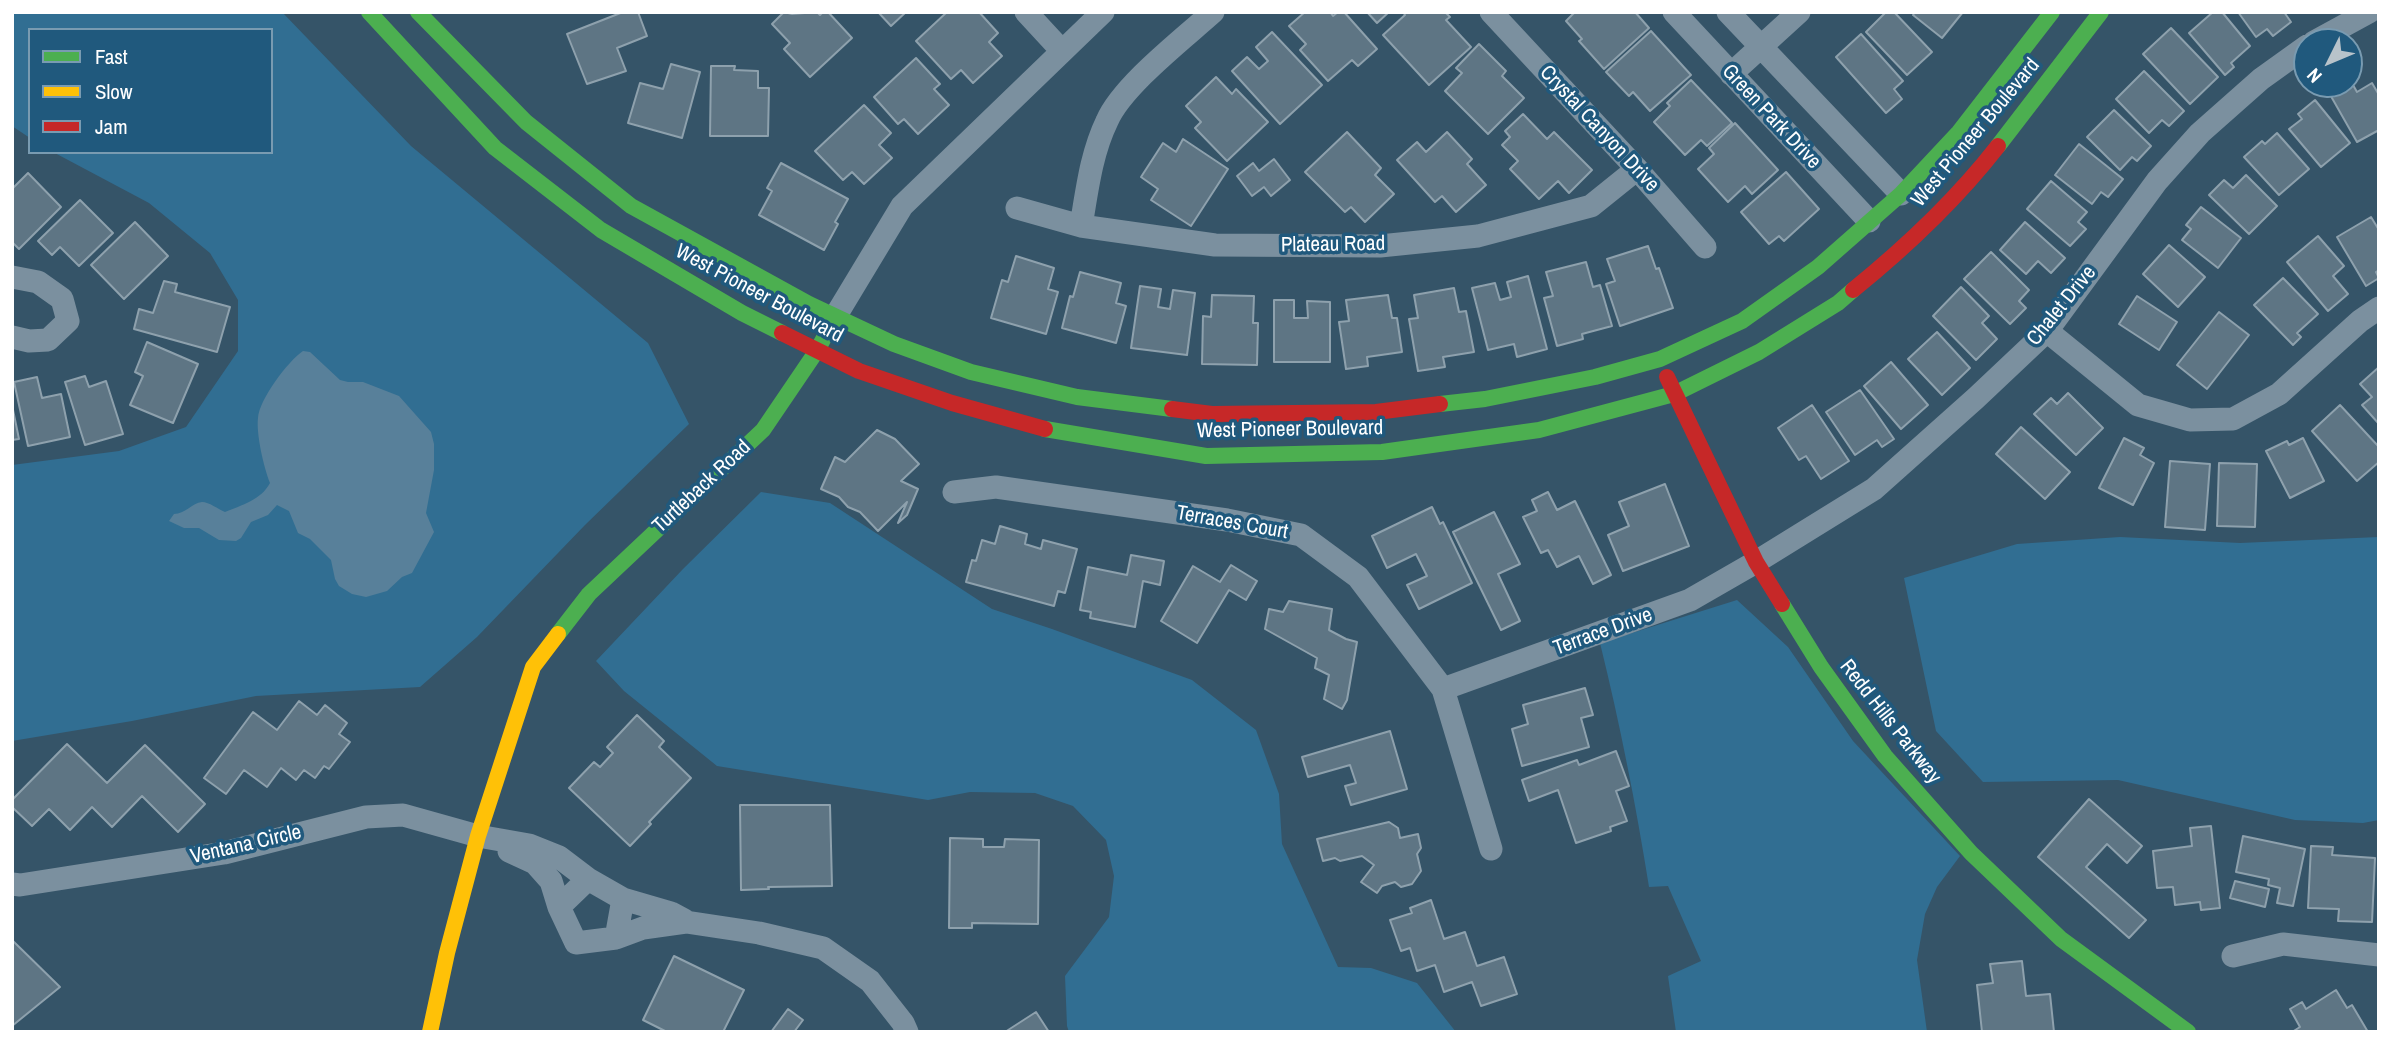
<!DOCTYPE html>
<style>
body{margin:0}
#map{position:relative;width:2391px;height:1044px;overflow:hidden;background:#355468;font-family:"Archivo Narrow",sans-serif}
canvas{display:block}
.frame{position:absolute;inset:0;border:14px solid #fff;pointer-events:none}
.legend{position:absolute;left:28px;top:28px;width:245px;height:126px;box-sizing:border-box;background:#20597d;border:2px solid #799bb1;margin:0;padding:9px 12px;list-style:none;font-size:21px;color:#fff}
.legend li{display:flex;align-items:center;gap:14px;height:35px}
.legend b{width:35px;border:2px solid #799bb1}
.north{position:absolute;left:2293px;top:28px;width:70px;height:70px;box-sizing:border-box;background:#20597d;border:2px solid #799bb1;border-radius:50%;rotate:227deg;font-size:19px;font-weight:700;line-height:28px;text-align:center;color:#fff}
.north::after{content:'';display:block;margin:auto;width:24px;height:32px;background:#b8c3ca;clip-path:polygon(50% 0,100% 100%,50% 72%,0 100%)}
</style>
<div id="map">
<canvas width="2391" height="1044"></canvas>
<div class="frame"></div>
<ul class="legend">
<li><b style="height:9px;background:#4caf50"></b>Fast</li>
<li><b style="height:9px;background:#ffc107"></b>Slow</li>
<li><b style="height:9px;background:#c62828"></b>Jam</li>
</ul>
<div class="north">N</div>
</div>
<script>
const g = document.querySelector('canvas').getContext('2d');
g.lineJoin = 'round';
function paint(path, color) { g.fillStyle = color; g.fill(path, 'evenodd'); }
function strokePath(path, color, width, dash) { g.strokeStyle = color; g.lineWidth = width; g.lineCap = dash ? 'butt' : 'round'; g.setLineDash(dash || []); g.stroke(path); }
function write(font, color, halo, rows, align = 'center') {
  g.font = font + ' "Archivo Narrow",sans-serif'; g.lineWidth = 7; g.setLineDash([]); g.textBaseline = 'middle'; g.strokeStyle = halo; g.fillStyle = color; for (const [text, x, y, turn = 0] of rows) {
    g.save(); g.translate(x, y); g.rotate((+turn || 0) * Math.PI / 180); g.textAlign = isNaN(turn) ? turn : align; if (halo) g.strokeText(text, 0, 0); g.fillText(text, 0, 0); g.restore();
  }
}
paint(new Path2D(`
 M12,12h270l129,134 237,197 41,81 -104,101 -108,112 -57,50 -164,9 -124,25 -120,20v-276l107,-14 67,-24 52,-76v-51l-28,-47 -61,-50 -96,-51h218v-122h-241v108l-18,-12z
 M761,492l69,11 162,106 60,20 140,51 64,50 23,64 3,50 56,123 33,1 46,15 39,49h-387l-2,-6 -2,-50 44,-59 5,-41 -8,-36 -33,-34 -38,-13 -65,-1 -42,8 -211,-34 -93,-75 -28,-30 87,-92z
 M2120,537l120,6 139,-6v283l-16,3 -68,-3 -177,-40 -135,2 -47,-51 -32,-153 113,-34z
 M1737,600l51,47 65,94 107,115 -23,31 -12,27 -8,46 10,72h-251l-8,-56 33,-15 -33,-75 -19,1c-13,-82 -29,-163 -49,-244z`), '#316e92');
paint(new Path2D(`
 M303,351l7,1 30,28 8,2h15l36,14 32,36 3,12v26l-8,43 8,19 -22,41 -10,4 -15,14 -21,6 -14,-3 -13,-8 -4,-7 -4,-19 -21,-21 -12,-6 -9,-22 -12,-6 -9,10 -17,7 -10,16 -5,3 -17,-1 -20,-12h-15l-15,-7 5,-7c11,0 18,-11 28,-12 7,0 16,7 23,10 17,-7 36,-12 45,-29 -6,-15 -14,-49 -12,-65 1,-18 30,-57 45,-67z`), '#58809a');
const building = new Path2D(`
 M623,12h15l9,24 -30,12 9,23 -39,13 -20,-50z
 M784,12l8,2 25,-2 3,3 3,-3h5l24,26 -42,39 -26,-28 6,-6 -18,-19z
 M878,12h28l-15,14z
 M947,12h32l19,21 -9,9 13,14 -29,27 -12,-13 -10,9 -35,-38z
 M1305,12h25l3,4 5,-4h6l33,37 -19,17 -6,-6 -24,21 -28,-31 6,-6 -17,-18z
 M1367,12h22l-12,11z
 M1403,12h42l5,5 -4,3 25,27 -42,38 -46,-50 22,-20z
 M1575,12h60l14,16 -45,41 -25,-28 3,-2 -16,-18z
 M1886,12h8l38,40 -25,23 -41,-43z
 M1915,12h48l-21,26 -29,-23z
 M2213,12h9l28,34 -19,17 3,4 -9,8 -36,-42z
 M2238,12h46l7,10 -18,14 -6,-7 -11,8z
 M2171,28l47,49 -28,27 -47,-50z
 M1651,31l40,44 -41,36 -17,-19 -4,4 -23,-24z
 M1272,32l50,53 -42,39 -48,-53 15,-14 12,12 9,-8 -12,-14z
 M1861,34l42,47 -9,8 8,10 -16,14 -50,-56z
 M1479,44l27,27 -4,5 22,22 -36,36 -43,-43 17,-18 -6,-5z
 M916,58l24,26 -6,5 15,16 -31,29 -14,-15 -6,5 -24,-27z
 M671,64l29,8 -18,66 -54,-15 12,-40 23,6z
 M711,66h24l-1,4 24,1v17h11l-1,48h-58z
 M2144,71l40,40 -15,15 -7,-6 -13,13 -33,-34z
 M1216,77l16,17 4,-5 32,33 -41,39 -32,-33 6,-6 -15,-16z
 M2349,78l8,14 15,-9 7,12v35l-22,12 -29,-51 11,-7h10z
 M1691,80l41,43 -25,23 -6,-6 -16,15 -31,-33 16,-16 -3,-3z
 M2315,100l35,43 -29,24 -32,-38 13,-10 -4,-5z
 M864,105l27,28 -12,12 13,13 -28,26 -12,-12 -9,8 -28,-29z
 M2114,110l37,36 -14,15 -5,-4 -12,13 -33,-33z
 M1523,114l24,25 7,-7 38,38 -23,23 -11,-12 -19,18 -29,-30 8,-8 -16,-16 8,-8 -5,-6z
 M1735,123l43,47 -26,24 -7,-8 -17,16 -30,-33 16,-15 -5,-6z
 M1347,132l34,36 -6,7 19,19 -29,28 -14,-15 -6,5 -40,-40z
 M1447,132l25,27 -5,5 19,21 -30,27 -14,-16 -7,6 -38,-42 20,-18 9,10z
 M2277,133l32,36 -30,26 -35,-38 18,-16 3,3z
 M1183,139l45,30 -37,57 -40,-26 7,-11 -17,-12 22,-34 13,9z
 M2079,144l44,35 -15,18 -7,-5 -9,12 -37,-29z
 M1274,159l16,21 -19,16 -7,-9 -12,9 -15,-20 16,-13 6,8z
 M781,163l67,36 -13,23 3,2 -14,26 -65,-35 13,-24 -5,-3z
 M1786,172l33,37 -35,32 -5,-5 -10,8 -28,-32z
 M28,173l33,34 -42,42 -7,-7v-53z
 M2246,175l31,31 -28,28 -40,-39 15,-15 9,8z
 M2051,181l36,31 -9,10 8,7 -16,17 -43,-37z
 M80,200l33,33 -34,33 -19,-19 -8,8 -14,-14z
 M2201,207l40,31 -23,30 -36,-28 9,-11 -5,-4z
 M2371,217l8,13v40l-3,2 3,6 -13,8 -29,-49z
 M135,222l33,34 -44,43 -33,-34z
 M2025,222l40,36 -14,15 -13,-12 -12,13 -26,-24z
 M2318,236l26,30 -11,10 15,18 -20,17 -41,-49z
 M2169,245l36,32 -27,30 -35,-33z
 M1648,246l8,23 3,-1 14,40 -53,18 -14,-42 9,-3 -8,-22z
 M1991,252l38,38 -10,11 7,7 -16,16 -46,-45z
 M1016,256l38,12 -6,21 10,3 -12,42 -55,-16 11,-38 6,2z
 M1586,262l7,25 7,-2 12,41 -30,8 1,5 -26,7 -13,-48 9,-2 -7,-24z
 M1080,272l41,11 -5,20 10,3 -10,37 -54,-15 8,-32 3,1z
 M1528,276l19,73 -30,8 -3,-13 -26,6 -16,-62 23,-5 5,17 11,-3 -4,-15z
 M2283,278l35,36 -21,19 4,4 -8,8 -39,-40z
 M164,281l13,3 -2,8 55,15 -13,45 -83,-23 5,-20 14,4z
 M1140,286l21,3 -3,18 12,2 3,-19 22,3 -8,62 -56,-7z
 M1961,287l28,29 -7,7 15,16 -21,21 -43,-44z
 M1454,288l5,24 7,-1 8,41 -31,5 2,10 -27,4 -9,-52 9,-1 -4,-23z
 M1212,295l42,1 -1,27h5l-1,42 -55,-1 1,-48 8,1z
 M1388,295l4,23h5l5,34 -35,5 1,9 -22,3 -7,-47 10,-1 -3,-21z
 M2137,296l40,26 -18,28 -40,-26z
 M1274,300h20v18h14l-1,-17 23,1v60h-56z
 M2219,312l30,23 -42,54 -30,-24z
 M1937,332l33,36 -28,27 -34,-36z
 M147,342l51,22 -25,59 -43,-18 13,-29 -8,-4z
 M1891,362l37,43 -27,24 -37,-43z
 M2379,367v57l-17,-19 10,-8 -12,-13z
 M85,376l4,11 17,-6 17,53 -38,11 -20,-63z
 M37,377l5,21 19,-4 9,43 -42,9 -14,-64z
 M1860,390l34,49 -12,8 -5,-7 -22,15 -29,-43z
 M2068,393l35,35 -27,27 -42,-41 17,-16 6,6z
 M12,405l7,34 -7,1z
 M1812,405l37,56 -28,18 -15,-23 -7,4 -21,-32z
 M2340,405l39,42v15l-22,19 -45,-50z
 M2021,427l49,45 -25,27 -49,-45z
 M877,430l18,9 24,25 -18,17 17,8 -11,26 -9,8 9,-21 -29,29 -18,-19 -12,-5 -9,-10 -18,-8 14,-32 10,5z
 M2124,438l20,10 -4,7 14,8 -21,42 -34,-17z
 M2303,438l21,43 -34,17 -24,-47 21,-10 2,4z
 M2170,461l40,3 -5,66 -40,-3z
 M2219,463l38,1 -2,63 -38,-1z
 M1665,484l24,62 -66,25 -15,-36 21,-9 -10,-24z
 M1548,492l9,18 18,-9 36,74 -18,9 -14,-28 -22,11 -9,-17 -7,3 -18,-36 14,-6 -5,-11z
 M1432,507l8,17 3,-2 29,61 -53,26 -12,-24 20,-9 -11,-22 -29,14 -15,-32z
 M1494,512l26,52 -22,10 22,47 -19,9 -48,-98z
 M1000,526l27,8 -2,10 16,5 2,-9 34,9 -12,44 -7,-2 -4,15 -88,-24 6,-22 4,1 6,-21 13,4z
 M1131,555l33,6 -4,24 -17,-4 -8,46 -45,-9 1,-6 -11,-2 8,-43 39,8z
 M1231,565l26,16 -11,19 -17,-10 -32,53 -36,-22 32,-55 27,16z
 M1289,601l43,8 -3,21 17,9 11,3 -10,58 -5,9 -18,-10 5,-24 -14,-7 2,-10 -52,-29 4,-20 14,3z
 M1585,688l8,27 -12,3 8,29 -67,19 -10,-37 16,-5 -5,-19z
 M299,701l18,14 8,-10 22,18 -8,11 11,8 -21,27 -5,-3 -9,12 -11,-8 -8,10 -15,-12 -14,19 -23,-17 -18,24 -22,-16 49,-66 24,18z
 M637,715l27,26 -5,6 32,31 -42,44 2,2 -21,22 -61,-58 25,-26 6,5 13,-14 -6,-6z
 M1390,731l17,58 -56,16 -6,-19 11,-3 -6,-18 -42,12 -6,-20z
 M67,744l40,39 38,-38 60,59 -27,28 -36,-36 -30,31 -20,-20 -22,23 -21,-21 -17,17 -20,-19v-7z
 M1616,751l13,35 -13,5 11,30 -17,6 1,4 -35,12 -18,-53 -29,11 -7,-21 55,-20 2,5z
 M2089,799l53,47 -15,17 -20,-19 -21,23 60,53 -17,18 -91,-81z
 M740,805h90l2,81 -64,1 1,2 -28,1z
 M1389,822l9,6 2,10 18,-4 3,14 -4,6 4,17 -9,13 -11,3 -6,-5 -13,4 -5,7 -16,-11 13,-17 -12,-9 -22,5 -5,-3 -12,3 -6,-22z
 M2211,826l9,82 -19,2 -1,-8 -25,3 -2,-18 -16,1 -4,-37 39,-5 -2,-18z
 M2243,836l62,13 -12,57 -16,-3 3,-15 -12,-3 1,-6 -33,-7z
 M950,838l33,1v8h21l1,-8 34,1 -1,84 -66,-1v5h-23z
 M2311,846l22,1 -1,8 43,3 -3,64 -34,-1 1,-12 -31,-1z
 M2235,881l34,8 -4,18 -35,-9z
 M1431,900l13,39 21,-7 12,34 27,-9 13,37 -36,12 -9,-24 -28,10 -9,-27 -18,6 -7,-23 -9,3 -11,-31 22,-7 -2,-5z
 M12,940l48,47 -48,39z
 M674,956l70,34 -21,42h-56l-24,-12z
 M2022,961l4,35 24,-2 4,38h-72l-5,-47 16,-2 -3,-19z
 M2336,990l11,18 5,-3 16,27h-76l8,-5 -10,-18 12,-7 4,7z
 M788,1009l15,11 -9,12h-23z
 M1036,1012l13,20h-44z`);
paint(building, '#5e7584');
strokePath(building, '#8ea1ad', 2);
strokePath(new Path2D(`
 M1026,12l36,39
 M1491,12l146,157 68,78
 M1674,12l195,209
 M1728,12l173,182
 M2314,42l55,-30
 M1731,74l68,-62
 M1017,208l64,18 134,19 165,1 98,-10 113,-30 46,-37
 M1081,226c6,-35 10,-72 26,-105 15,-35 76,-82 106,-109
 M12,277l26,5 24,17 6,22 -20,19 -19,1 -17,-4
 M835,317l67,-111 201,-194
 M2047,331l91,74 52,15 43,-1 46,-25 81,-73 19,-13
 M954,492l42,-5 231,33 74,15 57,42 85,112 48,160
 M1443,689l247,-89 66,-38 118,-73 102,-91 71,-67 110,-150 43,-48 61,-54 46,-33
 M509,851l26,12 16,18 8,26 17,36 40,-5 7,-39 -35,-20 -29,28
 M12,884l8,1 204,-32 142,-36 37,-2 75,21 51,9 30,12 29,22
 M623,899l48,14 13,7
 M616,938l27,-10 43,-6 73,11 64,15 47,33 33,42 4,9
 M2233,956l50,-12 96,11`), '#7b909f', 23);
strokePath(new Path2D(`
 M369,12l126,136 106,82 141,83 40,20
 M418,12l108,110 105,84 178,98 85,40 77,28 106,25 95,12
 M1998,146l103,-134
 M1440,404l45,-5 110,-22 65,-18 82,-38 76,-54 83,-73 58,-62 93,-120
 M1045,429l161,27 176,-4 157,-22 135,-36 85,-42 79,-49 15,-13
 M1782,604l39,63 64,89 86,97 90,86 127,93
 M558,634l31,-40 174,-164 55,-81 9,-17`), '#4caf50', 16);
strokePath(new Path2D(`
 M430,1032l17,-79 31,-117 55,-169 25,-33`), '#ffc107', 16);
strokePath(new Path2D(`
 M1853,290c53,-43 103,-90 145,-144
 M782,333l77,38 93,32 93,26
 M1667,377l89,185 26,42
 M1172,409l40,5 164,-2 64,-8`), '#c62828', 16);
write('21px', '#fff', '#20597d', [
 ["Green Park Drive",1771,117,47],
 ["Crystal Canyon Drive",1599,129,47],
 ["West Pioneer Boulevard",1976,133,-50],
 ["Plateau Road",1333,245,-1],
 ["West Pioneer Boulevard",759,294,28],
 ["Chalet Drive",2062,306,-51],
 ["West Pioneer Boulevard",1290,430,-1],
 ["Turtleback Road",702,487,-43],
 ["Terraces Court",1232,523,10],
 ["Terrace Drive",1603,632,-20],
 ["Redd Hills Parkway",1890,722,52],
 ["Ventana Circle",246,845,-13]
]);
</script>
